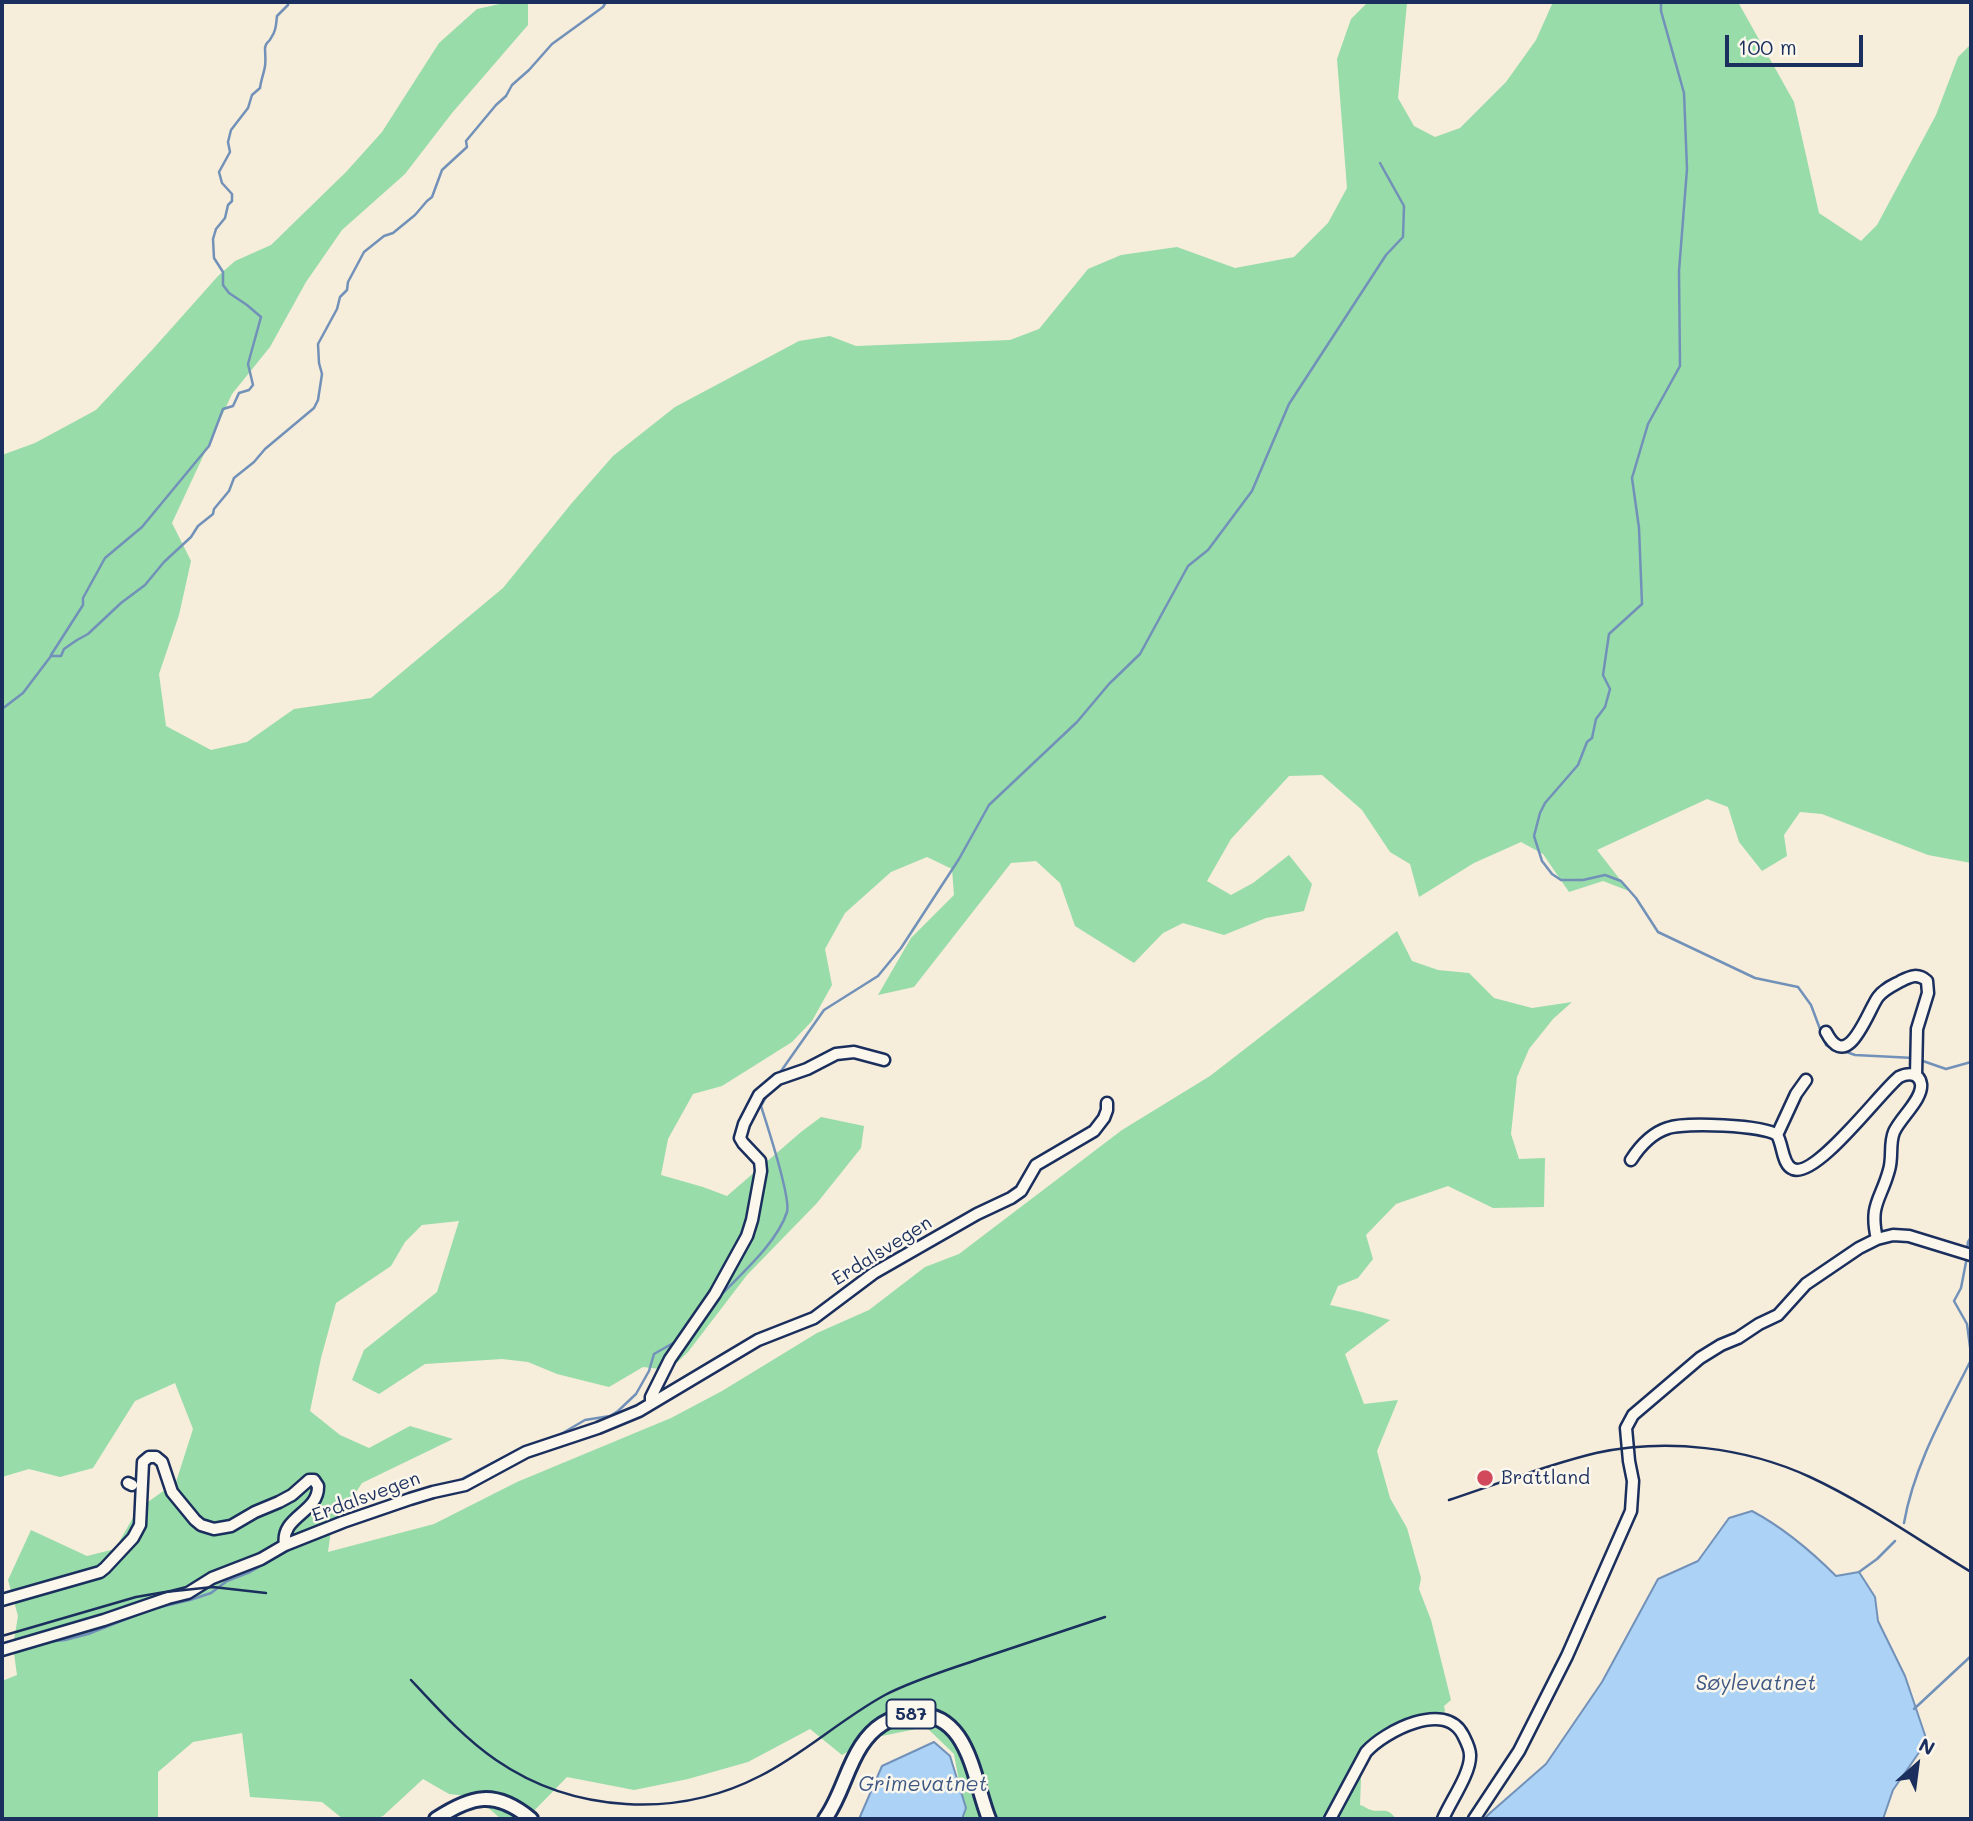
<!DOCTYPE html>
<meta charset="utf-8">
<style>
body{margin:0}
#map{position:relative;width:1973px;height:1821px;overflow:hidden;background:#f6eddb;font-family:Mali,sans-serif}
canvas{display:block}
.frame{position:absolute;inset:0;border:4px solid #1b2f5e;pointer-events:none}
.north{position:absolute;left:1882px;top:1730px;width:70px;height:70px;-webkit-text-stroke:5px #fbf7ec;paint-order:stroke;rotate:28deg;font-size:19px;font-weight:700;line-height:28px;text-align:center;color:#1b2f5e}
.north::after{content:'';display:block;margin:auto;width:24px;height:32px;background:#1b2f5e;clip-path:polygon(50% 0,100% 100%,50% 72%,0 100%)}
.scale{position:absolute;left:1725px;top:35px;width:138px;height:32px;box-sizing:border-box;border:4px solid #1b2f5e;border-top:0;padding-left:9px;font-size:21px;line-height:24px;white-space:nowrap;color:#1b2f5e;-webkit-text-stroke:5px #fbf7ec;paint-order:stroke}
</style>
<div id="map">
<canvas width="1973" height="1821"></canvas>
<div class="frame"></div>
<div class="north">N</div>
<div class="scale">100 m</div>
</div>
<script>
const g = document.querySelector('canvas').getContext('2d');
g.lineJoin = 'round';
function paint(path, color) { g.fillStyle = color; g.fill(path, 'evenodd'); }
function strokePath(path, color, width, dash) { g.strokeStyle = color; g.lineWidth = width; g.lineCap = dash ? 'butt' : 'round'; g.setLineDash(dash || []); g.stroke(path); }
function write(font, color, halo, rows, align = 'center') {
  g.font = font + ' Mali,sans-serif'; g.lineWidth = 5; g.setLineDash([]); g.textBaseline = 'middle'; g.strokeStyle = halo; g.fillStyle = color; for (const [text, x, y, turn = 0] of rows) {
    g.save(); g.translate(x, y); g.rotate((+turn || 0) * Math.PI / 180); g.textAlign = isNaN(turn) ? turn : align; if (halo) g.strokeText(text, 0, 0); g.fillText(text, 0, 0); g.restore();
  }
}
paint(new Path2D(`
 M509,2h19v23l-76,88 -47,61 -63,56 -36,52 -36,65 -38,47 -60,129 19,38 -12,54 -20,59 7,52 45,24 36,-8 47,-33 77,-11 132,-110 68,-84 42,-48 62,-49 124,-66 31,-5 26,10 154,-6 29,-11 49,-60 33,-14 56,-8 58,21 59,-11 34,-34 19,-35 -10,-129 14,-40 17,-17 39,1 -9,95 16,28 21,11 25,-9 46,-46 30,-42 17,-38h185l56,100 25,111 42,28 16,-16 59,-110 22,-58 13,-13v819l-43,-8 -106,-41 -22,-2 -16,23 3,21 -25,15 -23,-29 -11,-35 -21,-8 -110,51 32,41 -26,-10 -34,11 -26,-38 -22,-12 -47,21 -55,34 -9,-33 -20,-12 -28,-42 -40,-35 -33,1 -58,63 -24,42 24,14 22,-12 36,-28 23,29 -8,27 -38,7 -42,17 -41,-12 -20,10 -29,30 -59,-37 -15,-43 -24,-22 -25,2 -97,124 -36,8 33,-57 43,-43 -2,-26 -25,-12 -36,15 -46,41 -20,36 7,36 -20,36 -20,21 -70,44 -29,8 -25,45 -7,36 42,12 24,9 74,-64 20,-15 43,9 -3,22 -44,55 -70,72 -59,77 -19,18 -26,-3 -34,20 -52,-13 -29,-12 -26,-3 -77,5 -46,30 -27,-14 12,-30 73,-58 22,-71 -37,4 -17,17 -14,24 -55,37 -15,55 -11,53 30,24 29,13 41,-22 43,13 -91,44 -31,47 -3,22 106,-28 83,-42 154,-64 51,-27 95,-58 52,-23 56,-43 34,-13 163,-124 88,-54 187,-145 15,30 26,9 31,3 25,25 38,10 40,-6 -19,17 -24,30 -12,28 -6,57 8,25 26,-1 -1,49 -51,1 -45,-22 -52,18 -30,31 7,24 -15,19 -20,8 -8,19 32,7 28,8 -45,34 19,50 34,-4 -21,51 13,47 17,30 14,50 -2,11 12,31 20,80 -7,6 1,5 -4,4 -33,5 -49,40 2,18 -1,27c4,1 7,4 11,5 12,3 16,-4 25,9h-434l4,-11 -6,-21 -6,-33 -28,-27 -54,11 -30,17 -32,-26 -62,33 -60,17 -54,11 -67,-13 -41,42h-25l-25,-22 -27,-3 -26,-15 -40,37 -9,3h-31l-21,-17 -72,-5 -8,-64 -49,9 -35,30v47h-156v-138l15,-6 -4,-29 5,-30 -10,-36 23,-50 56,26 28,-7 23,-40 38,-27 17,-53 -18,-46 -40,18 -42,67 -33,9 -31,-8 -27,8v-1022l33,-12 61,-33 57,-61 65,-73 17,-15 36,-16 75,-73 36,-40 57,-89 38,-34z`), '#98dca9');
const water = new Path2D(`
 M1752,1511c32,17 58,39 84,65l23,-4 16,25 3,24 27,55 22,65 -34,49 -10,29h-399l6,-6 56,-49 56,-82 56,-103 40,-18 31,-43z
 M934,1742l16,14 16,52 -4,11h-103l23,-53z`);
paint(water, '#acd2f6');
strokePath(water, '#7291b9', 2);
strokePath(new Path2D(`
 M1661,2v9l23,82 3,76 -8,102 1,95 -32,58 -16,54 7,50 3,76 -33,30 -6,41 7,14 -5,18 -9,12 -4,19 -5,4 -9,23 -33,38 -5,10 -6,23 8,25 10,13 9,6h22l22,-5 16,6 15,17 22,34 97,46 43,9 13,18 15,40 5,2
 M51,655l32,-50v-7l22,-40 37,-31 67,-81 14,-37 10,-3 6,-13 10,-3 4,-5 -5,-21 13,-47 -14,-12 -18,-12 -6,-8v-13l-9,-14 -1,-19 3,-10 9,-11 3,-13 4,-4v-7l-10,-11 -3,-11 11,-20 -2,-10 3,-12 17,-22 4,-13 8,-7c1,-8 4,-15 5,-22 1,-6 0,-12 0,-18 1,-7 3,-4 6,-10 5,-7 5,-13 6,-22l11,-11v-3
 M2,709l21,-16 28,-37h10l3,-7 13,-9 11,-6 33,-31 24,-18 19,-23 27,-25 7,-11 15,-12 1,-5 15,-18 5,-13 20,-16 11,-13 49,-41 4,-8 4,-26 -3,-11 -1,-19 19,-35 3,-12 7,-7 1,-8 16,-30 20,-16 9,-3 22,-18 12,-14 5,-4 10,-27 25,-23 -1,-6 30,-36 10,-9 6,-11 17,-15 23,-26 51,-37 3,-5
 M1841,1050l14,5 59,3
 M1920,1060l26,9 25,-7
 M779,1074l45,-64 54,-34 23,-28 58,-89 30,-54 88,-83 32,-38 31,-30 48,-88 20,-16 44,-59 37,-87 97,-149 17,-18 1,-31 -24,-43
 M1967,1251l1,-9 3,-5
 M1967,1257l-6,31 -7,13 13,23 4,30
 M719,1297c22,-23 58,-54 68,-85 4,-15 -20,-87 -26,-106l8,-14
 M454,1483l61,-32 46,-17 24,-14 25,-4 8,-5 18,-17 13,-23 5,-17 21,-12 7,-8
 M1904,1523c10,-58 41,-111 67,-163
 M330,1532l20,-7
 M1859,1572l18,-13 18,-18
 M45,1642l20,-2 23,-6 64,-25 38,-9 21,-7 16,-12 23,-9 48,-27
 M1914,1709l57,-53`), '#7291b9', 2.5);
const minor = new Path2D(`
 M1826,1032c22,43 42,-22 52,-35 6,-8 14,-11 23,-16 10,-5 17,-8 26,0l1,12 -11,36 -1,47
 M1806,1080l-10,14 -19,41c6,9 5,30 16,34 23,10 88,-78 106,-92 8,-4 20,-5 22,7 2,15 -21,34 -27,48 -5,12 -1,25 -5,38 -8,30 -20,34 -12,69
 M1631,1160c9,-14 21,-27 37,-32 17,-6 95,-3 109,7
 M651,1404v-7l19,-38 45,-65 32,-58 5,-16 9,-49 -1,-10 -17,-18 -3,-5 4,-14 15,-29 19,-16 29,-10 29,-15 18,-2 30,8
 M128,1483l4,2
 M2,1600l98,-28 5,-4 28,-30 7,-13 3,-63 6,-5h7l6,5 10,30 23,28 6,5 13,4 17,-3 24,-14 24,-10 13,-7 17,-15h5l4,6c1,27 -38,30 -33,59
 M2,1650l102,-30 64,-22 20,-5 24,-15 49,-19 24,-14 58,-23 67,-23 23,-7 32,-7 61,-33 72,-24 41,-17 119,-71 56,-22 60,-45 103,-59 34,-16 10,-7 15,-26 58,-34 10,-13 3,-8v-7
 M1330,1819l36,-67c19,-21 79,-52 97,-17 3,6 7,13 7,20 1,18 -20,47 -27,64
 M1474,1819l45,-68 48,-95 64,-145 2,-30 -4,-20 -3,-33 7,-13 67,-57 21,-13 17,-7 21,-14 19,-9 28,-31 53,-36 18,-9 16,-4 16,1 62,19`);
const major = new Path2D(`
 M436,1819c35,-23 59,-30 95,0
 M825,1819c16,-22 21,-50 36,-73 11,-17 27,-29 48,-31 60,-8 64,64 80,104`);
strokePath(minor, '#1b2f5e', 15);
strokePath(major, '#1b2f5e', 18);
strokePath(minor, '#fbf7ec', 10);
strokePath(major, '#fbf7ec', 12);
strokePath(new Path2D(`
 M1449,1500c48,-16 97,-35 147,-47 71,-15 149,-6 214,24 56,26 108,63 161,95
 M2,1636l134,-39 29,-5 48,-5 53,6
 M411,1680c27,29 53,58 85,80 77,53 181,59 264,16 44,-22 81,-57 125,-81 29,-15 63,-25 94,-36 42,-14 84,-28 126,-42`), '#1b2f5e', 2.5);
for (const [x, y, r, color] of [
 [1485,1478,9,"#d1495b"]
]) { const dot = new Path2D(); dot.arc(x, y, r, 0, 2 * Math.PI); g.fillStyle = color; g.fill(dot); strokePath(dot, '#fbf7ec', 2.5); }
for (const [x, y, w] of [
 [911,1714,49]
]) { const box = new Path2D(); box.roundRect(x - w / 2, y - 14.5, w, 29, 5); g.fillStyle = '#fbf7ec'; g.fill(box); strokePath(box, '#1b2f5e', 2); }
write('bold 18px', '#1b2f5e', null, [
 ["587",911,1714]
]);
write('19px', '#1b2f5e', '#fbf7ec', [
 ["Erdalsvegen",882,1251,-32],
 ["Erdalsvegen",366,1497,-20]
]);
write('19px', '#1b2f5e', '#fbf7ec', [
 ["Brattland",1501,1478]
], 'left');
write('italic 21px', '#3f5884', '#fbf7ec', [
 ["Søylevatnet",1756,1684],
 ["Grimevatnet",923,1785]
]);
</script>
